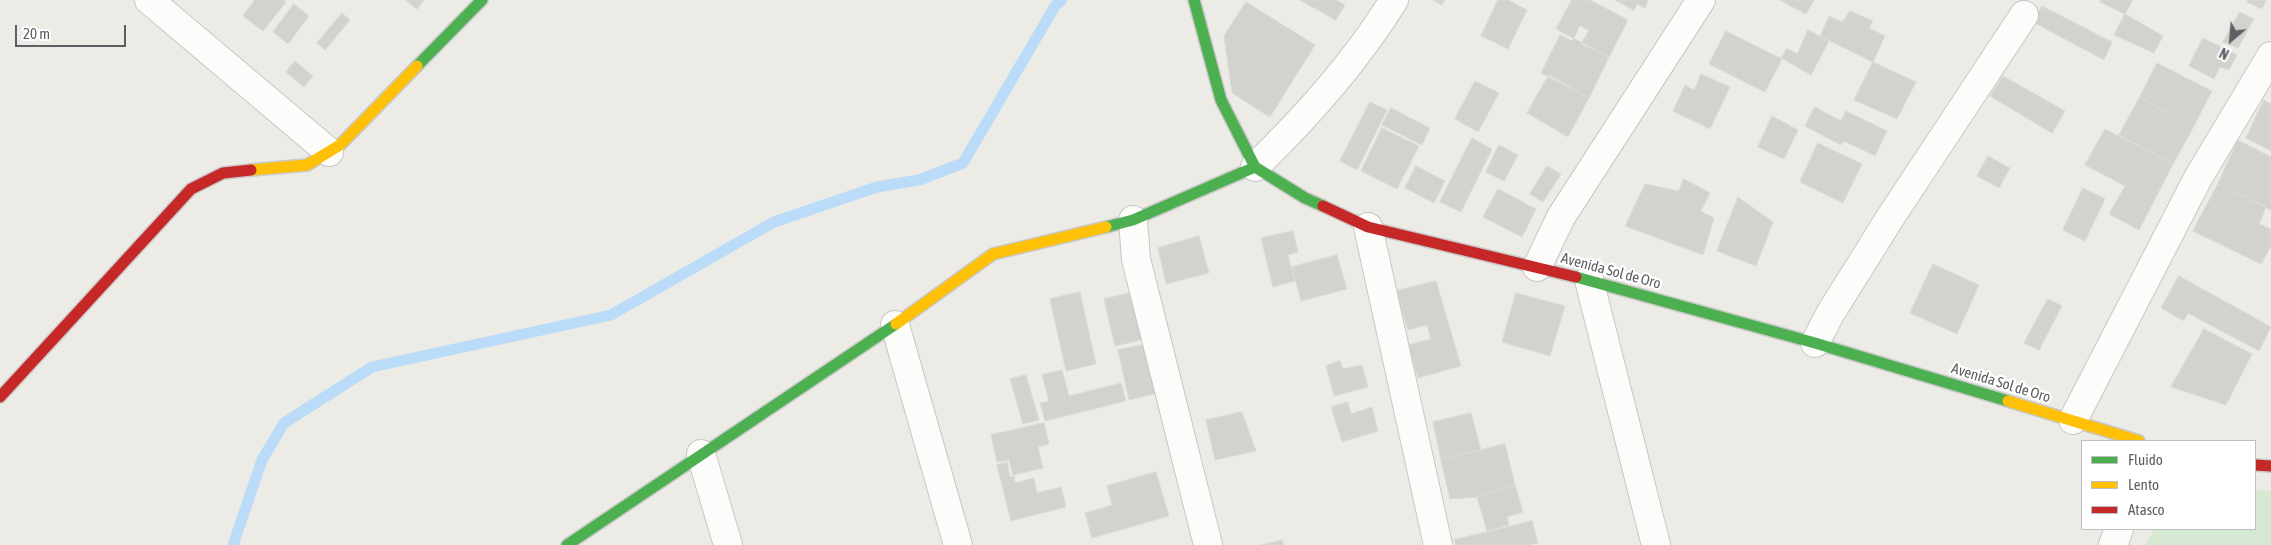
<!DOCTYPE html>
<style>
body{margin:0}
#map{position:relative;width:2271px;height:545px;overflow:hidden;background:#ecebe6;font-family:"Asap Condensed",sans-serif}
canvas{display:block}
.legend{position:absolute;left:2081px;top:440px;width:175px;height:90px;box-sizing:border-box;background:#fff;border:1px solid #bebfc1;margin:0;padding:6px 9px;list-style:none;font-size:15px;color:#5c5f64}
.legend li{display:flex;align-items:center;gap:10px;height:25px}
.legend b{width:25px;border:1px solid #bebfc1}
.north{position:absolute;left:2206px;top:15px;width:50px;height:50px;-webkit-text-stroke:4px #fff;paint-order:stroke;rotate:207deg;font-size:14px;font-weight:700;line-height:20px;text-align:center;color:#5c5f64}
.north::after{content:'';display:block;margin:auto;width:18px;height:22px;background:#5c5f64;clip-path:polygon(50% 0,100% 100%,50% 72%,0 100%)}
.scale{position:absolute;left:15px;top:25px;width:111px;height:22px;box-sizing:border-box;border:2px solid #5c5f64;border-top:0;padding-left:6px;font-size:15px;line-height:18px;white-space:nowrap;color:#5c5f64;-webkit-text-stroke:4px #fff;paint-order:stroke}
</style>
<div id="map">
<canvas width="2271" height="545"></canvas>
<ul class="legend">
<li><b style="height:6px;background:#4caf50"></b>Fluido</li>
<li><b style="height:6px;background:#ffc107"></b>Lento</li>
<li><b style="height:6px;background:#c62828"></b>Atasco</li>
</ul>
<div class="north">N</div>
<div class="scale">20 m</div>
</div>
<script>
const g = document.querySelector('canvas').getContext('2d');
g.lineJoin = 'round';
function paint(path, color) { g.fillStyle = color; g.fill(path, 'evenodd'); }
function strokePath(path, color, width, dash) { g.strokeStyle = color; g.lineWidth = width; g.lineCap = dash ? 'butt' : 'round'; g.setLineDash(dash || []); g.stroke(path); }
function write(font, color, halo, rows, align = 'center') {
  g.font = font + ' "Asap Condensed",sans-serif'; g.lineWidth = 4.5; g.setLineDash([]); g.textBaseline = 'middle'; g.strokeStyle = halo; g.fillStyle = color; for (const [text, x, y, turn = 0] of rows) {
    g.save(); g.translate(x, y); g.rotate((+turn || 0) * Math.PI / 180); g.textAlign = isNaN(turn) ? turn : align; if (halo) g.strokeText(text, 0, 0); g.fillText(text, 0, 0); g.restore();
  }
}
paint(new Path2D(`
 M2255,490l16,1v54h-125l8,-16h101z`), '#d4e8d2');
strokePath(new Path2D(`
 M233,545l29,-85 22,-37 88,-56 239,-52 163,-93 103,-35 42,-7 44,-17 92,-157 7,-6`), '#badcf8', 11);
const building = new Path2D(`
 M255,0h28l3,2 -23,29 -20,-15z
 M406,0h18l-7,9z
 M1300,0h36l9,5 -9,15z
 M1433,0h12l-3,5z
 M1498,0h10l19,10 -19,39 -27,-13z
 M1572,0h18l38,20 -19,37 -53,-28z
 M1615,0h33l-3,8 -8,-4 -3,6z
 M1780,0h34l-8,14z
 M2101,0h32l-8,14 -25,-12z
 M2248,0h18l-4,9 -15,-7z
 M1246,2l69,43 -45,72 -38,-24 -8,-57z
 M294,4l15,12 -21,28 -15,-12z
 M2042,6l70,36 -8,18 -71,-38z
 M1850,11l23,10 -4,7 16,8 -12,26 -53,-26 9,-20 13,6z
 M2240,12l14,7 -16,29 -15,-6z
 M342,13l8,7 -25,30 -8,-7z
 M2125,14l38,22 -9,17 -40,-18z
 M1580,26l9,4 -8,14 28,13 -20,41 -48,-25 19,-38 12,6z
 M1808,30l21,11 -18,34 -30,-17 6,-10 10,6z
 M1726,31l56,28 -17,33 -56,-28z
 M2203,38l34,17 -8,15 -9,-3 -6,12 -25,-13z
 M295,61l18,15 -9,11 -18,-15z
 M1873,62l43,20 -19,37 -43,-19z
 M2157,63l55,28 -19,37 -53,-31z
 M1701,74l29,13 -20,42 -37,-18 12,-26 9,5z
 M1549,75l40,23 -21,39 -41,-24z
 M2003,76l62,35 -13,22 -62,-37z
 M1475,81l24,12 -21,39 -23,-13z
 M2140,97l53,31 -20,36 -54,-29z
 M2264,100l7,4v47l-25,-13z
 M1370,102l17,8 -30,60 -17,-9z
 M1815,107l26,14 5,-10 41,20 -12,25 -31,-15 -3,4 -36,-19z
 M1391,108l39,20 -8,17 -40,-20z
 M1772,116l26,14 -14,29 -26,-12z
 M1382,128l37,18 -22,43 -36,-18z
 M2105,129l68,35 -34,66 -30,-16 16,-28 -40,-21z
 M1472,138l20,11 -31,63 -21,-10z
 M2238,140l33,17v53l-53,-26z
 M1818,143l44,21 -19,39 -43,-21z
 M1499,145l19,10 -14,26 -18,-9z
 M1988,156l22,12 -11,20 -22,-12z
 M1416,166l29,15 -11,22 -29,-15z
 M1547,166l14,8 -18,28 -13,-8z
 M1684,179l26,14 -9,18 13,7 -11,37 -78,-29 20,-42 33,7z
 M2218,184l48,23 -7,17 12,5v17l-10,18 -68,-33z
 M2083,188l22,11 -20,42 -22,-11z
 M1498,189l38,20 -14,28 -39,-20z
 M1738,197l35,25 -17,44 -39,-15z
 M1293,231l5,21 -10,3 7,26 -22,6 -12,-49z
 M1199,236l10,37 -43,11 -8,-36z
 M1337,255l10,34 -46,12 -9,-34z
 M1933,264l46,21 -22,49 -47,-21z
 M2179,276l92,51 -12,24 -71,-38 -4,8 -23,-13z
 M1436,281l25,85 -43,12 -10,-33 23,-6 -4,-14 -19,5 -12,-39z
 M1080,292l16,72 -30,7 -16,-72z
 M1135,292l11,47 -31,7 -11,-47z
 M1516,293l49,13 -15,50 -48,-14z
 M2048,299l14,7 -23,44 -15,-7z
 M2204,329l48,25 -26,51 -55,-18z
 M1147,344l11,49 -29,7 -11,-50z
 M1340,361l3,8 19,-4 6,22 -34,9 -8,-30z
 M1062,370l7,26 52,-13 5,18 -81,20 -5,-18 9,-2 -7,-26z
 M1026,375l13,45 -16,4 -13,-45z
 M1348,402l3,12 21,-7 6,24 -36,11 -11,-35z
 M1242,412l14,39 -41,9 -9,-40z
 M1471,413l10,37 -40,10 -8,-38z
 M1044,423l5,21 -11,3 5,21 -30,7 -4,-15 -12,2 -6,-27z
 M1505,444l10,41 -38,12 -27,2 -9,-39z
 M1007,462l3,15 4,-1 1,7 19,-5 3,15 24,-6 5,20 -55,14 -14,-56z
 M1156,472l13,44 -77,22 -7,-25 27,-8 -5,-19z
 M1515,485l8,27 -16,5 2,8 -22,6 -10,-34z
 M1532,521l6,22 -9,2h-73l-2,-5z
 M1282,540l2,5h-22z`);
paint(building, '#d3d2cf');
strokePath(building, '#dbdad6', 1);
const street = new Path2D(`
 M149,0l180,152
 M1255,167c52,-51 100,-104 139,-167
 M1133,220l3,39 72,286
 M1368,227l70,318
 M1537,267l24,-50 140,-217
 M1589,280l67,265
 M895,325l63,220
 M1815,343l15,-29 60,-96 134,-203
 M2073,420l125,-242 73,-122
 M701,454l27,91
 M2113,545l6,-16`);
const fast = new Path2D(`
 M1194,0l27,100 34,67 50,31 18,8
 M417,66l65,-66
 M1106,227l27,-7 122,-53
 M1576,277l239,66 193,58
 M567,545l329,-221`);
const slow = new Path2D(`
 M251,170l56,-5 33,-20 77,-79
 M896,324l97,-70 113,-27
 M2008,401l131,40`);
const jam = new Path2D(`
 M1323,206l45,21 208,50
 M0,397l191,-208 32,-16 28,-3
 M2255,465l16,1`);
strokePath(street, '#c7c7c7', 30);
strokePath(fast, '#c8c9c8', 14);
strokePath(slow, '#c8c9c8', 14);
strokePath(jam, '#c8c9c8', 14);
strokePath(street, '#fcfcfb', 28);
strokePath(fast, '#4caf50', 11);
strokePath(slow, '#ffc107', 11);
strokePath(jam, '#c62828', 11);
write('15px', '#5c5f64', '#fff', [
 ["Avenida Sol de Oro",1611,271,15],
 ["Avenida Sol de Oro",2001,383,17]
]);
</script>
